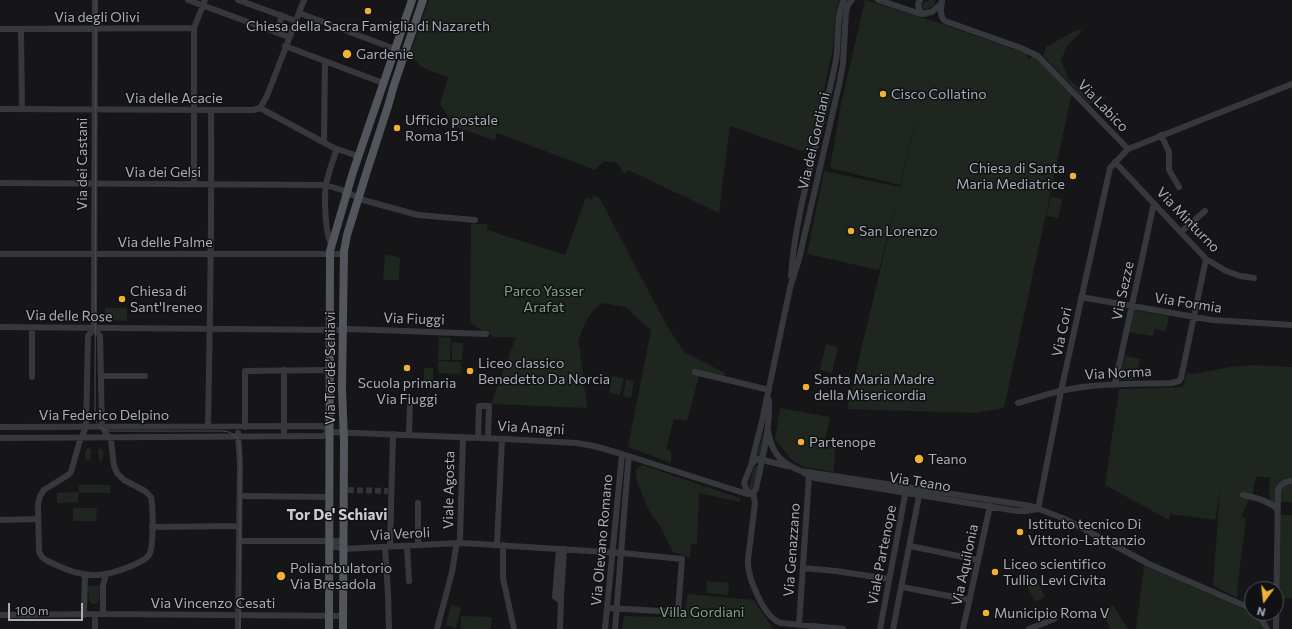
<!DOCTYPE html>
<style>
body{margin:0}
#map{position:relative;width:1292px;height:629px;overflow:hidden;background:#161618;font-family:Commissioner,sans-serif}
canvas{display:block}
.north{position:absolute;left:1244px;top:581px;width:40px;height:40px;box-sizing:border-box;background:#111113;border:1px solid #4d4f55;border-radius:50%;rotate:195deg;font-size:11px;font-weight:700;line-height:16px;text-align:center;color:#a8adb8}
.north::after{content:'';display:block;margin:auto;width:14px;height:18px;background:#f2b134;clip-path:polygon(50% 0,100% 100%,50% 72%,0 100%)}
.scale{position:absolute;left:8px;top:603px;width:75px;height:18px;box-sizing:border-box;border:2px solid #a8adb8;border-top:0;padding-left:5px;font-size:12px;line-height:14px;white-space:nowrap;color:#a8adb8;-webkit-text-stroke:3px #111113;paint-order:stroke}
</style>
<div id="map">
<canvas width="1292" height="629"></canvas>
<div class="north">N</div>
<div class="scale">100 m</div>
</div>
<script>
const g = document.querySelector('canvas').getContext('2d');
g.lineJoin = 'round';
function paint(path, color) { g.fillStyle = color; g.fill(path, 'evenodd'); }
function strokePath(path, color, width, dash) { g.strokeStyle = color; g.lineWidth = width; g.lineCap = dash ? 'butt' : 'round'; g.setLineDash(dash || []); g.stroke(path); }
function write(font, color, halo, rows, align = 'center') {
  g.font = font + ' Commissioner,sans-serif'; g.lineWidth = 3; g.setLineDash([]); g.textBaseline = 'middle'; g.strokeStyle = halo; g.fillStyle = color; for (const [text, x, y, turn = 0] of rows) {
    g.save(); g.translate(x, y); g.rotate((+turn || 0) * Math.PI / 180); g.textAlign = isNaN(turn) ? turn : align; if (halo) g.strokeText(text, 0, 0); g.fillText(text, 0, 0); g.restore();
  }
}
paint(new Path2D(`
 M429,0h410l-2,6 -5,47 -21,95 -10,3 -71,-25 -11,87 -91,-43 -4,4 -7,-11 -13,-2 -9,9 -98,-37 -2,7 -36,-12 -4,-1 -15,-23 8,-27c-18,-7 -26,-6 -38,-23z
 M865,0l74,23 89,31 -1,3 3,2 3,-3 6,3 33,34 -68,315 -29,5 -128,-4 81,-339 -28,115 -70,-17 11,-64z
 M930,0h5v5c-4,3 -11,7 -14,0l2,-2z
 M1078,29l4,2 -15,15 -6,14 7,18 17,16 23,3 -19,7 -46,-49 3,-8z
 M824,171l76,16 -21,83 -72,-16z
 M594,195l6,4 67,127 17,26 41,21 -2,7 -24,-4 -12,45 -13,-2 -8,30 5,2v12l-43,-16 23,-117 -26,-23 -23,-4c-11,7 -20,24 -23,37 -1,3 0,6 1,9l7,59 -96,-4 25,-67h-22l-24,-14 1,-99h17l-1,6 78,25 21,-58 5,3z
 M1051,196l11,3 -4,19 -12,-2z
 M385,254l15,4 -1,22h-16z
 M105,308h22v13l-22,-1z
 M1133,310l36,6 -3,15 -12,-2 -1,7 -24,-4z
 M439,337l12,1 -1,22h-12z
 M452,342l11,1 -1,17h-10z
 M826,344l12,3 -6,26 -12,-3z
 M1125,356l15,3 -4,20 -16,1z
 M438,361l23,1v12l-23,-1z
 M1252,365l40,2v135h-10l-7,13h17v83h-14l1,-33 -4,-49 -6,-21 1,-18h-14l-3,15 -12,24 5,3 -8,63 -1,16 -24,-13 7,-95 -5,30 -45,-6 -1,6 -64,-35 14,-96 64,-2 3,-14 7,1 38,-7z
 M424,368h9v19h-9z
 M612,376l12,2 -4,17 -11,-2z
 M626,379l8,2 -3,17 -8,-2z
 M780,408l50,9 -6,28 11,3 -1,24 -30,-5 -12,-7 -17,-21z
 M765,428l-4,28 -4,-1z
 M88,447l4,4 -2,3 1,4 -3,4c-5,-5 -4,-10 0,-15z
 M100,447l4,7 -3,8 -3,-4 1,-4 -1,-3z
 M759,464l-6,23 -2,2 -2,-2 4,-18z
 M642,465l98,33v4l-41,-9 -2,51h-6l-1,14 -17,-6 -13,-26 -11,-15 -13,-32h1l-2,-9z
 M79,485h31v8h-31z
 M78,492v10l-21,1v-10z
 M73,508h24l-1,13h-23z
 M1144,565l101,45 14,10 4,9h-127z
 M1036,579l9,18 -10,5 -9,-18z
 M707,581l22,2 -1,12 -22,-2z
 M88,586h12l-1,14 -3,4h-4l-3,-3z
 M688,594l66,6 19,29h-151l2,-13 59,2z
 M451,605l10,3 -5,20 -10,-3z
 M1113,605l15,24h-18l-7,-17z
 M461,616l31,1 -1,12h-30z`), '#1e261f');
strokePath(new Path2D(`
 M348,490l40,1`), '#333438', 6, [6, 3]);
strokePath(new Path2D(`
 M188,0l101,37
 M238,0l58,21
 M878,0l43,14 11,-2 10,-9
 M920,0c-4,5 -1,12 5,14
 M942,0c-1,7 -3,16 3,21l76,27 17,8 90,93 164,-65
 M299,13l96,36 4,3 4,8
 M0,29l194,-1
 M21,29l1,80
 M274,31l6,-6 1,-10
 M285,46l98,37
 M260,108l7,-12 37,-96
 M0,109l221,1h32l7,-2 74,40 24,8
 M1161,135l8,17v18l10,17
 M324,142l1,-81
 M1115,162l91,97 20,12 14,5 14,2
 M0,183l326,2 16,5 21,10 55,15 57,5
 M194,184v-156l11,-28
 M1181,232l24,-21
 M331,244c-6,-12 -7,-46 -5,-59 2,-12 7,-25 11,-36
 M0,254h343
 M791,276c5,-73 31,-144 45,-216 3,-16 0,-47 8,-60
 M1081,297l131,23 80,5
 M0,327l339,3 11,-1 136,5
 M32,328v49
 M94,328l6,8 2,91 9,14 3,25 3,7 7,7 21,11 6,6c2,9 3,51 -2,58 -4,6 -12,8 -18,11 -30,13 -48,12 -77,-2 -7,-3 -13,-5 -15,-13l-1,-47 2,-8 4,-6 24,-15 3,-3 9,-32 6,-13 2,-91z
 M94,328l1,-328
 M695,372l74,18
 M101,376h44
 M1115,384l39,-181
 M1018,403c15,-4 31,-10 47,-13 35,-7 71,-6 107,-7l7,-2 2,-3 25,-119
 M0,427l323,-1 7,6
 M208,427c2,-105 4,-211 3,-317
 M245,427v-56l84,-1
 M768,430c3,22 12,33 33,41l230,35 34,13 84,45 103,45
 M330,432l176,7 70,4 18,3 28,8 125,40h3
 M238,433l2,31 -2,165
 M409,435l1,-32
 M284,436v-66
 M0,438l323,-2 7,-4
 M478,438l1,-32h10l-1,32
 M752,464l3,-4 4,-1 28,7
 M804,473l11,5 202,33h9l12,-2
 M753,493l-6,-2 -3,-8 7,-18 11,-44 28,-133 9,-29 40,-174 4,-21 3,-52 2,-7 4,-5
 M753,493l2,10 -7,57c-1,17 16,58 33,63l62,6
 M753,493l3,-4c6,-30 14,-59 13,-89
 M1243,495c11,2 26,6 34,14
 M245,496l84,1
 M418,503v42
 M1038,509l23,-118 49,-223 18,-19
 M0,520l38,-1
 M152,527l87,-1
 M239,541h104
 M497,544l5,-105
 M503,545v33l11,51
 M390,546l3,-112
 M407,546l2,35
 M910,546l68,14
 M329,547h8l6,2 116,-6 20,1 143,9 60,6 -4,53 -71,-4
 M385,547l3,46 1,36
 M559,549l-4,48 3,2 3,-2 3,-48
 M803,568l33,3 53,8
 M902,587l68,13
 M1258,613l9,16
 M95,614v15
 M103,614v-29l3,-10
 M0,615l103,-1 240,2
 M84,615l1,-40
 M799,625l10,-149
 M437,629l15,-57 4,-25 4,-8 3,-102
 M560,629l1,-32
 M605,629l17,-175
 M615,629l13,-164 1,-9
 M880,629l26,-139
 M893,629l27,-138
 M963,629l27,-123
 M1029,629l25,-10
 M1276,629l2,-139c3,-7 7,-8 14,-9`), '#37383d', 6);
strokePath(new Path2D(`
 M329,629l1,-378 23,-79 59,-172
 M343,629l1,-188 -2,-52 2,-138 3,-16 19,-61 23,-71 5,-18 29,-85`), '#53555c', 8);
strokePath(new Path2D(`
 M96,0l-1,419c3,7 7,10 14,12h114c12,1 17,8 17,20v178`), '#4a4c52', 1);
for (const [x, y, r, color] of [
 [368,11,4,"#f2b134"],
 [347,54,5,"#f2b134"],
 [883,94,4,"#f2b134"],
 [397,128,4,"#f2b134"],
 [1073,176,4,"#f2b134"],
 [851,231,4,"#f2b134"],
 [122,299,4,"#f2b134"],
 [407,368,4,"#f2b134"],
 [470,371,4,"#f2b134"],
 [806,387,4,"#f2b134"],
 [801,442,4,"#f2b134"],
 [919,459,5,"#f2b134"],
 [1020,532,4,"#f2b134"],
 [995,572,4,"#f2b134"],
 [281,576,5,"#f2b134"],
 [986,613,4,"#f2b134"]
]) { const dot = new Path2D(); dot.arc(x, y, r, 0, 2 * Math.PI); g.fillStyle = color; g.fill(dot); strokePath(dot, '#111113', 1.5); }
write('14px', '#a8adb8', '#111113', [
 ["Via degli Olivi",97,17],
 ["Via delle Acacie",174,98],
 ["Via Labico",1103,106,46],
 ["Via dei Gordiani",814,141,-77],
 ["Via dei Castani",82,164,-90],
 ["Via dei Gelsi",163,172],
 ["Via Minturno",1188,220,46],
 ["Via delle Palme",165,242],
 ["Via Sezze",1123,291,-78],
 ["Via Formia",1188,303,9],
 ["Via delle Rose",69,316,1],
 ["Via Fiuggi",414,319,2],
 ["Via Cori",1062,332,-78],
 ["Via Tor de' Schiavi",330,368,-90],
 ["Via Norma",1118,373,-3],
 ["Via Federico Delpino",104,415],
 ["Via Anagni",531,428,3],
 ["Via Teano",920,482,9],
 ["Viale Agosta",449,490,-89],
 ["Via Veroli",400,534,-3],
 ["Via Olevano Romano",602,540,-85],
 ["Via Genazzano",792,550,-86],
 ["Viale Partenope",882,555,-79],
 ["Via Aquilonia",965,565,-78],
 ["Via Vincenzo Cesati",213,603]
]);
write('14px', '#a8adb8', '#111113', [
 ["Chiesa della Sacra Famiglia di Nazareth",368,26,"center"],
 ["Gardenie",356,54],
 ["Cisco Collatino",891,94],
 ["Ufficio postale",405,120],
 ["Roma 151",405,136],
 ["Chiesa di Santa",1065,168,"right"],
 ["Maria Mediatrice",1065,184,"right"],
 ["San Lorenzo",859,231],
 ["Chiesa di",130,291],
 ["Sant'Ireneo",130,307],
 ["Liceo classico",478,363],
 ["Benedetto Da Norcia",478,379],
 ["Santa Maria Madre",814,379],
 ["della Misericordia",814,395],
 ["Scuola primaria",407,383,"center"],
 ["Via Fiuggi",407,399,"center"],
 ["Partenope",809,442],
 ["Teano",928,459],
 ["Istituto tecnico Di",1028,524],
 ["Vittorio-Lattanzio",1028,540],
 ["Liceo scientifico",1003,564],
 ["Tullio Levi Civita",1003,580],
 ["Poliambulatorio",290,568],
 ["Via Bresadola",290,584],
 ["Municipio Roma V",994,613]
], 'left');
write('14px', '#7fa381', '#111113', [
 ["Parco Yasser",544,291],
 ["Arafat",544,307],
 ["Villa Gordiani",702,612]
]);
write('bold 15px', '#c9ccd4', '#111113', [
 ["Tor De' Schiavi",337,515]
]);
</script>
